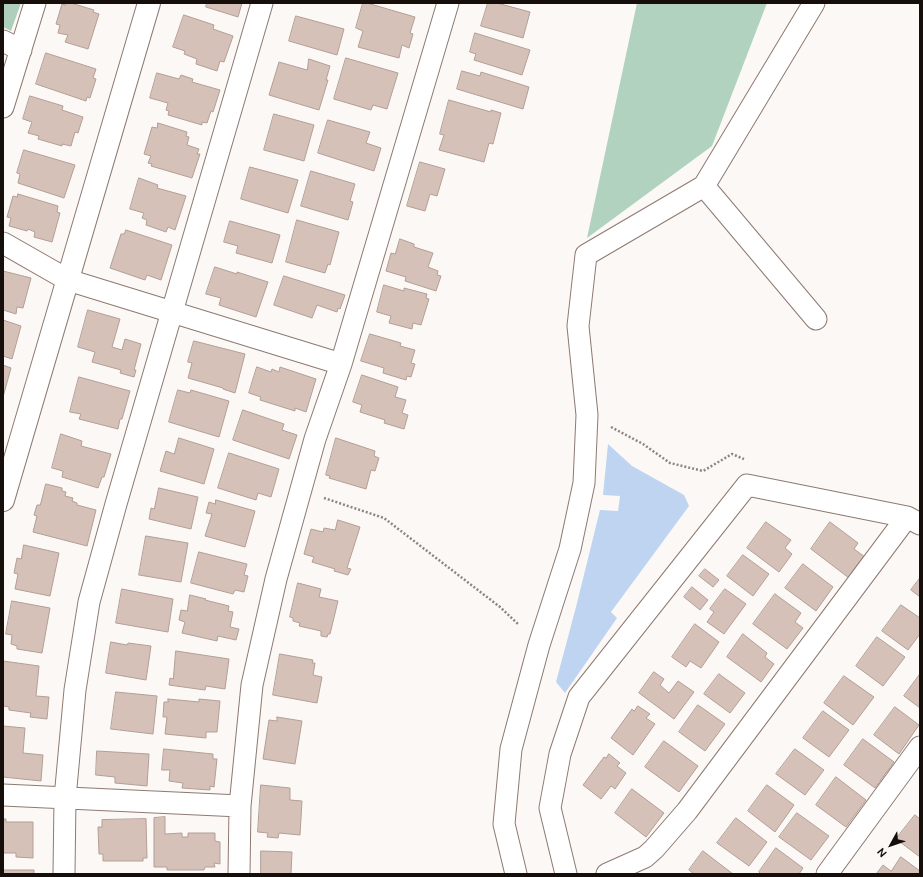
<!DOCTYPE html>
<style>
body{margin:0}
#map{position:relative;width:923px;height:877px;overflow:hidden;background:#fcf8f6;font-family:Ubuntu,sans-serif}
canvas{display:block}
.frame{position:absolute;inset:0;border:4px solid #150e0b;pointer-events:none}
.north{position:absolute;left:871px;top:825px;width:40px;height:40px;-webkit-text-stroke:3px #fcf8f6;paint-order:stroke;rotate:230deg;font-size:11px;font-weight:700;line-height:16px;text-align:center;color:#150e0b}
.north::after{content:'';display:block;margin:auto;width:14px;height:18px;background:#150e0b;clip-path:polygon(50% 0,100% 100%,50% 72%,0 100%)}
</style>
<div id="map">
<canvas width="923" height="877"></canvas>
<div class="frame"></div>
<div class="north">N</div>
</div>
<script>
const g = document.querySelector('canvas').getContext('2d');
g.lineJoin = 'round';
function paint(path, color) { g.fillStyle = color; g.fill(path, 'evenodd'); }
function strokePath(path, color, width, dash) { g.strokeStyle = color; g.lineWidth = width; g.lineCap = dash ? 'butt' : 'round'; g.setLineDash(dash || []); g.stroke(path); }
paint(new Path2D(`
 M3,3h18l-10,28 -8,-4z`), '#aecfbc');
paint(new Path2D(`
 M637,3h130l-55,143 -125,92z`), '#b1d2bf');
paint(new Path2D(`
 M608,444l24,22 52,29 5,11 -78,106 6,6 -52,75 -9,-11 20,-75 24,-97 18,1 2,-15 -17,-1z`), '#bed4f0');
const building = new Path2D(`
 M65,3h6l23,7 -1,2 6,2 -11,35 -23,-7 3,-7 -10,-2 2,-8 -4,-1 6,-20 3,1z
 M207,3h35l-4,14 -32,-10z
 M363,3h4l48,14 -5,16 3,1 -4,14 -7,-3 -3,13 -41,-11 5,-16 -7,-3z
 M488,3h9l33,9 -7,26 -42,-12z
 M184,15l30,10 -1,4 20,7 -9,26 -4,-1 -3,10 -21,-7 1,-5 -13,-5 1,-3 -12,-4z
 M296,16l48,13 -7,26 -48,-14z
 M475,33l55,17 -8,25 -48,-15 2,-6 -6,-2z
 M46,53l50,16 -3,9 3,1 -6,19 -3,-1 -1,4 -50,-17z
 M346,58l52,15 -11,36 -14,-4 -2,5 -37,-11z
 M309,59l21,7 -4,14h2l-9,30 -50,-15 10,-33 28,8z
 M462,71l18,5 1,-4 48,15 -6,22 -66,-20z
 M157,73l22,6 2,-4 12,4 -1,3 28,8 -7,22 -2,-1 -4,12 -5,-1v3l-34,-10 1,-4 -3,-1 2,-7 -18,-5z
 M30,96l33,10 -1,4 21,7 -5,16 -3,-1 -4,14 -9,-2v2l-24,-7 1,-3 -11,-3 4,-11 -9,-3z
 M449,100l42,12v-2l10,3 -8,31 -4,-1 -5,19 -45,-12 5,-15 -4,-1z
 M274,114l40,11 -10,36 -40,-11z
 M328,120l42,12 -4,11 15,5 -7,23 -56,-18z
 M158,123l29,9 -1,4 3,1 -2,8 12,4 -2,5h3l-8,24 -41,-12 1,-2 -4,-1 3,-7 -7,-2 8,-27 5,1z
 M24,150l51,15 -11,33 -46,-15 2,-9 -3,-1z
 M420,162l25,7 -8,27 -7,-2 -5,17 -18,-5z
 M250,167l48,13 -10,33 -47,-14z
 M311,171l44,13 -5,17 3,1 -5,18 -47,-14z
 M139,178l19,7 -1,3 29,8 -11,34 -7,-3 -2,5 -20,-7 1,-5 -5,-2 2,-5 -14,-4z
 M18,194l40,12 -1,6 3,1 -8,29 -18,-5 1,-5 -7,-3 -1,2 -18,-5 2,-8 -4,-1 6,-21 4,1z
 M297,220l42,12 -9,33 -2,-1 -3,9 -39,-11z
 M230,221l50,14 -8,28 -36,-10 2,-7 -14,-4z
 M126,230l46,15 -11,35 -14,-5 -2,5 -35,-12 11,-34h3z
 M400,239l14,5v3l19,6 -5,14 10,4 -1,4 4,1 -5,15 -31,-10 1,-4 -20,-6 5,-18 4,1z
 M215,267l22,7v-2l31,10 -12,35 -37,-12 2,-7 -15,-4z
 M3,271l28,7 -8,30 -6,-1 -1,7 -13,-4z
 M284,276l61,19 -5,14 -2,-1 -1,4 -20,-7 -5,13 -38,-13z
 M384,285l20,6v-3l23,6 -1,4 3,1 -8,26 -8,-2 -1,6 -23,-6 2,-7 -14,-4z
 M88,310l32,9 -8,28 10,3 3,-11 16,5 -7,26h2l-2,7 -14,-4 1,-3 -29,-8 3,-10 -17,-5z
 M3,320l18,6 -9,33 -9,-3z
 M370,334l31,9 -1,3 15,4 -4,13 4,1 -4,13 -4,-1 -1,4 -23,-7 1,-5 -23,-7z
 M194,341l51,13 -10,39 -12,-4v-1l-35,-10 4,-15 -4,-1z
 M3,365l8,3 -8,29z
 M257,367l14,5 1,-3 7,3 1,-5 36,12 -10,33 -11,-4v3l-35,-11 1,-3 -12,-4z
 M362,375l36,12 -3,10 11,3 -4,13 6,2 -4,14 -20,-6 1,-3 -25,-8 2,-7 -9,-3z
 M79,377l51,14 -8,28h-2l-2,10 -39,-10 2,-5 -11,-2z
 M178,390l12,3 1,-3 38,11 -10,36 -50,-15z
 M243,410l41,14 -2,6 15,5 -8,24 -56,-19z
 M61,434l21,7 -1,5 30,8 -7,23h-2l-4,11 -36,-11 1,-6 -11,-3z
 M179,438l35,11 -10,35 -44,-13 6,-20 8,3z
 M336,438l39,13 -1,5 5,2 -4,13 -4,-1 -5,19 -37,-11 1,-2 -4,-1z
 M229,453l50,16 -8,28 -13,-4 -2,7 -38,-12z
 M46,484l16,4v3l4,1 -1,4 8,2 -1,3 5,2v2l19,5 -9,36 -54,-14 4,-16 -3,-1 3,-10h3z
 M159,488l39,9 -7,32 -42,-10 2,-11 3,1z
 M216,500l39,11 -10,36 -40,-11 7,-22 -6,-1 3,-11 6,2z
 M338,520l22,7 -13,41 4,1 -3,6 -14,-4 1,-2 -23,-7 2,-5 -10,-3 7,-25 12,3 1,-4 11,2z
 M766,522l25,18 -6,8 7,6 -13,18 -32,-24z
 M830,522l28,21 -4,6 11,8 -16,21 -38,-29z
 M146,536l42,7 -7,39 -42,-7z
 M24,545l35,8 -9,43 -35,-7 3,-15 -4,-1 3,-15 4,1z
 M199,552l48,12 -3,11 4,1 -4,16 -9,-2 -2,4 -42,-11z
 M743,555l26,19 -16,22 -26,-20z
 M803,564l30,23 -17,24 -31,-23z
 M705,569l14,11 -6,7 -14,-11z
 M920,578v19l-9,-7z
 M298,583l23,6 -2,8 19,4 -8,33h-2l-1,3 -6,-1v-5l-22,-5 1,-3 -7,-2v-3l-3,-1z
 M692,587l16,13 -8,10 -16,-13z
 M122,589l51,10 -5,33 -52,-9z
 M725,589l21,15 -22,30 -17,-12 7,-10 -4,-3z
 M775,594l26,19 -6,9 8,6 -16,21 -34,-25z
 M190,595l16,4 -1,1 24,6 -1,5 5,1 -3,15 9,2 -3,11 -18,-4 -1,5 -35,-8 3,-11 -6,-2 2,-10 6,1z
 M12,601l38,7 -8,45 -25,-4v-3l-6,-2 1,-9 -6,-1z
 M901,605l19,13v16l-12,16 -26,-19z
 M695,624l24,18 -18,26 -11,-7 -4,6 -14,-10z
 M743,634l24,19 -2,4 9,7 -13,18 -34,-25z
 M877,637l28,20 -22,29 -27,-20z
 M111,642l16,3 1,-2 23,3 -5,34 -40,-7z
 M176,651l53,8 -4,30 -19,-3 -1,4 -36,-5 1,-7 3,1z
 M280,654l33,6 -1,3h3l-2,12 9,2 -5,26 -44,-8z
 M3,661l36,5 -3,30 13,1 -2,22 -17,-2 1,-4 -22,-3v-3l-6,-1z
 M654,672l10,7 -4,6 9,8 9,-12 16,11 -20,27 -35,-26z
 M719,674l26,19 -15,20 -26,-19z
 M920,674v34l-16,-12z
 M844,676l30,21 -21,28 -29,-22z
 M116,692l41,4 -4,38 -42,-5z
 M168,699l31,3v-3l21,2 -3,31h-11v6l-41,-4 2,-17h-4l1,-15h4z
 M698,705l27,19 -20,27 -26,-19z
 M638,706l12,8 -4,4 9,6 -22,31 -22,-17 21,-29 2,2z
 M895,707l24,18 -20,29 -25,-19z
 M823,711l26,19 -20,27 -26,-19z
 M277,717l25,4 -7,43 -32,-5 6,-39 8,1z
 M3,726l22,2 -2,25 20,2 -2,26 -38,-4z
 M863,739l31,23 -19,26 -31,-23z
 M664,741l34,25 -19,26 -34,-25z
 M164,749l49,5v5h4l-3,28 -4,-1v4l-28,-2 1,-5 -14,-2 1,-11h-8z
 M795,749l29,21 -19,25 -29,-21z
 M97,751l52,3 -2,32 -32,-3v-6l-19,-2z
 M609,754l11,9 -3,3 9,7 -11,16 -4,-3 -10,13 -18,-14 21,-28 2,1z
 M836,777l30,23 -20,27 -30,-22z
 M261,785l29,3v12l12,1 -2,34 -21,-2 -1,5 -11,-1 1,-4 -10,-1z
 M767,785l27,20 -19,27 -27,-21z
 M632,789l32,24 -18,24 -31,-24z
 M797,813l32,23 -18,24 -32,-23z
 M915,815l5,4v38l-24,-18z
 M165,817v17l17,-1v4h6v-4h27v8l5,1v22l-6,-1 1,4h-10l-1,3h-37v-3h-13v-49z
 M736,818l31,24 -18,24 -32,-23z
 M3,819h3v3h27v36l-17,-1v-4h-13z
 M146,819l1,39h-4v3h-40v-7h-4l-1,-27h4v-7z
 M776,848l27,20 -4,6h-38l-2,-2z
 M261,851l31,1 -1,22h-30z
 M703,851l13,10 17,13h-39l-5,-4z
 M901,857l19,14v3h-44l7,-9 8,6z
 M3,870h31v4h-31z`);
paint(building, '#d5c1b7');
strokePath(building, '#b29f95', 1);
const street = new Path2D(`
 M3,41l18,9
 M3,107l32,-104
 M704,186l112,133
 M3,243l65,37 273,84
 M3,795l237,11
 M64,874l1,-76 10,-108 14,-88 27,-98 146,-501
 M239,874l1,-68 12,-121 24,-106 39,-140 26,-75 107,-361
 M516,874l-12,-50 7,-75 28,-104 31,-96 14,-66 3,-68 -9,-89 8,-71 118,-69 110,-183
 M566,874l-16,-66 10,-54 19,-57 168,-212 160,32 13,7
 M607,874l38,-17 9,-8 33,-38 220,-294
 M827,874l93,-127`);
const secondary = new Path2D(`
 M3,500l146,-497`);
strokePath(street, '#8d7a71', 23);
strokePath(secondary, '#8d7a71', 24);
strokePath(new Path2D(`
 M611,427l32,17 27,19 33,8 29,-17 12,5
 M324,498l60,20 116,89 19,18`), '#8a8583', 2.5, [2, 2]);
strokePath(street, '#fff', 21);
strokePath(secondary, '#fff', 22);
</script>
